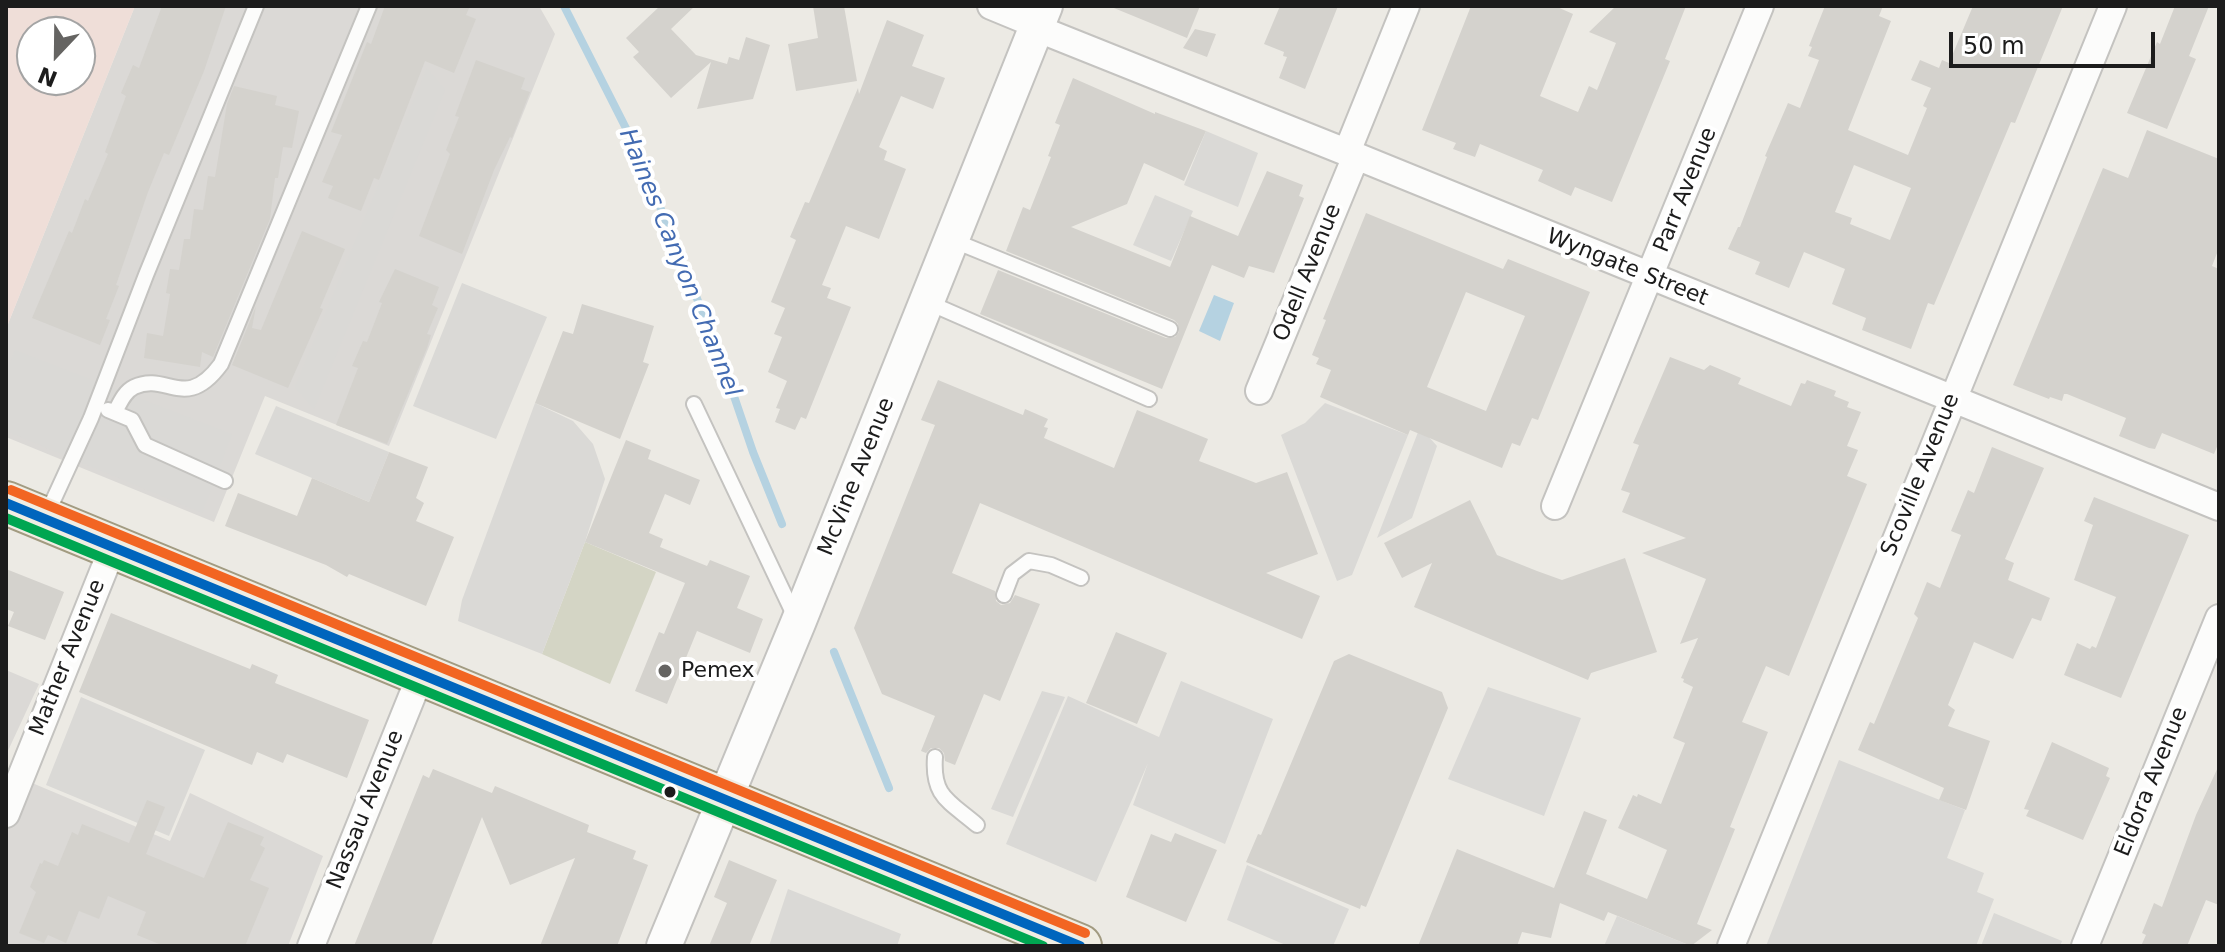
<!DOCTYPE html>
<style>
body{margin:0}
#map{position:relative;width:2225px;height:952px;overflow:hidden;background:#eceae4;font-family:"DejaVu Sans",sans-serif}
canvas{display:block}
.frame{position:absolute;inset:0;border:8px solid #1c1c1c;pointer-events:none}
.north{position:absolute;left:16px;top:16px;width:80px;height:80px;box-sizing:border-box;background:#fff;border:2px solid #a4a4a4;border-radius:50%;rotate:202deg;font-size:22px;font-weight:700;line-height:32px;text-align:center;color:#1c1c1c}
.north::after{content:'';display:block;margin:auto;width:28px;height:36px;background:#656462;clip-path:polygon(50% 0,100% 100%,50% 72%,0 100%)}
.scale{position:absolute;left:1949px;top:32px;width:206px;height:36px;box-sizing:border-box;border:4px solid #1c1c1c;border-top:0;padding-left:10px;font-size:24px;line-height:28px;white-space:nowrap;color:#1c1c1c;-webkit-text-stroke:6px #fff;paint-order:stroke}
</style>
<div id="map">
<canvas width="2225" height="952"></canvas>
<div class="frame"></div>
<div class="north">N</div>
<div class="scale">50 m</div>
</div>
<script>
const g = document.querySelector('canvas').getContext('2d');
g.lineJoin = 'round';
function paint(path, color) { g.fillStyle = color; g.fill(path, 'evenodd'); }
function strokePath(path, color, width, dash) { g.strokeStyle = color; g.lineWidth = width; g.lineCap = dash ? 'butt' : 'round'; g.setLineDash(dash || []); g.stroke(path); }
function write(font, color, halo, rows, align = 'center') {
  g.font = font + ' "DejaVu Sans",sans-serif'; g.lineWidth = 8; g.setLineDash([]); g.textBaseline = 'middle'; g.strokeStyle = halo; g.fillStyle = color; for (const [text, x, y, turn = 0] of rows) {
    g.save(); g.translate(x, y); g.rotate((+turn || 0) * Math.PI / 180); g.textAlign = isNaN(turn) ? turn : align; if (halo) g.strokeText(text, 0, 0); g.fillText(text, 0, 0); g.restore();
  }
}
paint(new Path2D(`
 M135,6h404l16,28 -166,412 -124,-50 -51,126 -208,-85v-108z
 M6,670l33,14 -33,71z
 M6,772l164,69 20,-48 133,63 -35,90h-282z`), '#dbd9d6');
paint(new Path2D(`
 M6,6h129l-129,323zM32,32h48v48h-48z`), '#efded8');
paint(new Path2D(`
 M585,542l71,30 -46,112 -68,-30z`), '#d4d5c5');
paint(new Path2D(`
 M427,68l18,22 -131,319 -19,-22z
 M1206,131l52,22 -20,54 -54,-22z
 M1155,195l38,16 -22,50 -38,-16z
 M462,283l85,34 -51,122 -83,-33z
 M15,350l217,84 -30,79 -196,-82v-58z
 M535,403l38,18 20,23 12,35 -20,63 -43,112 -84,-33 4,-21z
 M1325,403l83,32 -56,140 -15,6 -56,-146 24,-12z
 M276,406l113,46 -20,50 -114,-48z
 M1420,427l17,19 -25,72 -35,20z
 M1181,681l92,38 -48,125 -92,-39 15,-42 -52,119 -90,-38 62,-148 91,41z
 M1488,687l93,31 -37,98 -96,-37z
 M1042,691l23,6 -52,120 -22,-8z
 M81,697l124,53 -36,86 -123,-51z
 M1839,760l126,50 -18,48 37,15 -7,19 17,7 -18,47h-210z
 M1247,865l102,44 -16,37h-45l-61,-26z
 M788,889l113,45 -4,12h-128z
 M1994,913l68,28 -2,5h-79z
 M1617,916l74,30h-87z`), '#dad9d6');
paint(new Path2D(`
 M1214,295l20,8 -14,38 -21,-10z`), '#b5d2e1');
strokePath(new Path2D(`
 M564,6l73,144 84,208 32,94 29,72
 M834,652l55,136`), '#b5d2e1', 8);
paint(new Path2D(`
 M162,6h64l-22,65 -35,84 -5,-2 -16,39 -32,93 3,1 -13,33 4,1 -10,25 -68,-27 37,-87 3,2 13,-34 3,2 20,-47 -3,-2 21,-56 -5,-3 12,-28 6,3z
 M385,6h85l-4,9 10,4 -22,54 -29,-12 -46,119 -5,-2 -13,33 -33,-13 5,-12 -11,-4 20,-47 -11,-3 36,-90 4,2z
 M660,6h35l-24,23 25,26 31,9 2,-7 10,3 7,-23 24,8 -17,54 -56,10 14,-47 -40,36 -38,-41 6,-5 -13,-14z
 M813,6h31l13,75 -61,10 -8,-47 30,-6z
 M1109,6h91l-13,32z
 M1280,6h58l-33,83 -26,-11 8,-21 -4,-1 1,-4 -20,-8z
 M1471,6h84l18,8 -33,82 38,16 11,-26 8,4 19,-47 -27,-11 27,-26h70l-21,53 5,2 -58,141 -37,-15 -4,9 -33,-15 5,-11 -63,-26 -5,13 -22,-8 3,-6 -34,-13z
 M1825,6h58l-4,10 12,5 -43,109 60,25 19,-47 -4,-2 8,-18 -20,-8 9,-20 19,8 3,-8 7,3 24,-57h90l-48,117 -4,-1 -77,183 -6,-2 -17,46 -49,-19 4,-12 -34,-14 13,-35 -41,-17 -15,36 -34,-14 5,-12 -32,-13 10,-22h2l27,-70 -2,-1 23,-53 12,5 19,-48 -11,-4 4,-9 -3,-1zM1854,165l57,23 -21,52 -40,-16 2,-6 -17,-6z
 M2175,6h34l-20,50 7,3 -29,70 -40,-16 30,-71 3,2z
 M887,20l37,15 -12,31 33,12 -12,31 -32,-13 -22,51 8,4 -3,9 22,9 -27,70 -33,-13 -24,59 9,3 -4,10 24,9 -45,112 -5,-2 -6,13 -20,-8 5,-13 -4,-1 11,-27 -19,-9 14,-35 -8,-3 11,-26 -14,-6 25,-62 -6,-3 15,-35 4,1 49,-115 1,6z
 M1195,29l21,5 -9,23 -24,-9z
 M476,60l49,18 -4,11 9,3 -18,46 -2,-1 -16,33 -32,84 -43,-18 31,-82 -4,-4 13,-33 -4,-1z
 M1073,78l82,36v-2l51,19 -22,50 -40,-18 -17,41 -56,23 99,40 20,-51 48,20 29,-65 36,14 -4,11 5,2 -30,75 -25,-7 -5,12 -32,-13 -50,124 -182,-75 18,-44 168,68 9,-1 4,-5 -1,-8 -4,-4 -168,-69 17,-44 7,3 21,-53 -3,-1 12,-31 -5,-2z
 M234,86l43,10 -2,9 24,6 -7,37 -9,-1 -5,31h-3l-5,41 -57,138 -11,-5 -2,15 -56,-9 3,-25 16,3 7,-42 -4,-1 4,-24 9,1 5,-31h6l4,-30 9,1 5,-34 7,1 12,-73z
 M2147,130l72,29v89l-7,18 7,3v173l-5,12 -52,-21 -7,16 -6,-1 -30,-12 7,-18 -59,-24h-3l-2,7 -12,-4 -1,2 -36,-14 90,-217 25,10z
 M1366,213l137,56 5,-10 82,33 -52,128 -6,-2 -12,28 -8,-3 -10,25 -92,-38 -2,5 -88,-38 11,-27 -15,-6 3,-6 -7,-3 14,-35 -3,-1zM1466,292l59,24 -39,95 -59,-24z
 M302,231l43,18 -25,59 3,1 -35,79 -56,-23 24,-59 -4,22 9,2z
 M395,269l44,18 -7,18 6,3 -11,26 4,1 -4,13 -40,96 -51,-19 22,-57 -6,-2 11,-25 4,1 15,-39 -3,-1z
 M582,304l72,22 -11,36 6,2 -29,75 -85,-36 28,-72 10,3z
 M1670,357l34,13 6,-5 31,13 -3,6 53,22 10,-23 4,1 2,-4 29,11 -2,5 15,6 -2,5 14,5 -14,34 11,4 -11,26 20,8 -78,192 -23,-10 -24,56 26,10 -38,95 5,2 -38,95 15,6 -21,16 -83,-34 -4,9 -44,-18 -9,35 -29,-6 -5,14h-99l39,-97 97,39 30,-77 23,9 -21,54 61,25 20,-49 -49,-22 15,-33 4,2 1,-3 23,10 24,-61 -12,-5 20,-51 -10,-5 1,-3 -3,-1 17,-40 -18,6 26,-65 -64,-26 44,-15 -64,-26 8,-19 -9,-3 18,-45 -6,-2z
 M938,380l85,35 2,-6 23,10 -4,8 4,1 -4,10 70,30 23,-58 71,29 -9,22 57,22 31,-11 31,82 -52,19 54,23 -18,43 -322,-136 -28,70 43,18 1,10 5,4 9,-2 5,-8 25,9 -40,97 -16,-7 -29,71 -10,-4 -1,-8 -5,-5h-8l-5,5 -5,-2 14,-35 -53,-22 -28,-66 81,-203 -14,-5z
 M626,440l25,10 -3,9 52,21 -10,25 -25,-11 -16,39 14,6 -3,8 47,19 3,-6 40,16 -13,32 26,11 -13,34 -53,-22 -30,73 -32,-13 24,-59 5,2 21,-51 -100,-41z
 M1992,447l52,21 -39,91 9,4 -6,17 42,18 -9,23 -9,-3 -19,41 -39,-17 -26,63 7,5 -7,16 42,15 -24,69 -27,-10 5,-12 -86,-38 12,-28 4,2 44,-106 -4,-4 13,-32 13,6 21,-53 -10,-4 17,-41 6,3z
 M389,452l39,15 -12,31 8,5 -8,18 38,16 -28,69 -77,-32 -2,3 -21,-12 -101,-39 13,-33 59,23 15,-38 57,24z
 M2094,497l95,38 -68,163 -57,-23 13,-32 13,6 2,-3 4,2 20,-51 -42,-17 19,-55 -9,-4z
 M1470,500l27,55 40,16 25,9 63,-22 32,94 -66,21 -3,7 -174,-73 18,-44 -30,15 -18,-35z
 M6,569l58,23 -19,48 -37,-14 6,-14 -8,-3z
 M111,613l139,56 2,-5 26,11 -3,8 94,37 -22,58 -60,-24 -4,9 -26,-11 -5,13 -173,-73z
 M1116,632l51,21 -30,71 -51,-21z
 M1349,654l93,38 6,16 -82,199 -5,-2 -1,4 -114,-47 12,-28 3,1 73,-174z
 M2052,742l57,26 -3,8 4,2 -27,62 -57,-24 3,-6 -5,-1z
 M2219,765v140l-13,-5 -19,46h-46l5,-11 -4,-2 12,-30 8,4 34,-92z
 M433,769l59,24 3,-7 94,39 -2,7 49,19 -3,8 15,6 -31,81h-77l35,-88 -65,27 -28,-68 -51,129h-77l69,-171 6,3z
 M147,800l18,7 -19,47 58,24 24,-56 36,15 -4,8 5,3 -15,32 19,8 -24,58h-81l-27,-11 9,-23 -38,-16 -9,23 -20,-8 -13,32 -18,-8 -4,8 -25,-10 17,-41 -6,-5 10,-24 2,1 2,-4 14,6 14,-34 6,3 4,-11 47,19z
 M1175,833l42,17 -31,72 -60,-25 25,-63 20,8z
 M729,860l48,20 -28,66h-40l18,-43 -13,-6z`), '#d4d2cd');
const service = new Path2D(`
 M952,240l218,89
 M927,302l222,97
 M694,404l102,215
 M108,410l24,10 13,25 80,36
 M115,412c5,-9 9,-20 19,-25 33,-16 51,26 87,-23l148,-358
 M46,516l45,-98 55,-143 110,-269
 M1004,595l8,-21 17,-13 22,4 30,13
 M935,757c-3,40 14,44 42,68`);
const minor = new Path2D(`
 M991,6l46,19
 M1036,28l320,128 863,351
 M1347,152l59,-146
 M1259,391l97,-235
 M1555,506l205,-500
 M6,814l107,-267
 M311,946l110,-272
 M1731,946l382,-940
 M2085,946l134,-328`);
const tertiary = new Path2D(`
 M664,946l134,-323 247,-617`);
const primary = new Path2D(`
 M6,503l1074,443`);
strokePath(service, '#c4c3c0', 18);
strokePath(minor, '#c4c3c0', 30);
strokePath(tertiary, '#c4c3c0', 38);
strokePath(primary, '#a29b81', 46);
strokePath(service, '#fcfcfb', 14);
strokePath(minor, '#fcfcfb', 26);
strokePath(tertiary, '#fcfcfb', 34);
strokePath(primary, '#f0ede3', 42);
strokePath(new Path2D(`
 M6,503l1074,443`), '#0065bd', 10);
strokePath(new Path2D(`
 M6,518l1037,428`), '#00a651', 10);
strokePath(new Path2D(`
 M11,490l1074,443`), '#f26522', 10);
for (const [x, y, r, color] of [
 [665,671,8,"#656462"],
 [670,792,7,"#1c1c1c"]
]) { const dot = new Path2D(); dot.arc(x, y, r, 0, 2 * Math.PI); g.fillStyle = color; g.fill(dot); strokePath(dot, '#fff', 3); }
write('22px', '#1c1c1c', '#fff', [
 ["Parr Avenue",1686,190,-68],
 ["Wyngate Street",1627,268,22],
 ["Odell Avenue",1308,273,-68],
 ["Scoville Avenue",1921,475,-68],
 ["McVine Avenue",857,477,-68],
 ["Mather Avenue",68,658,-68],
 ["Eldora Avenue",2152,782,-68],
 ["Nassau Avenue",366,810,-68]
]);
write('22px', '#1c1c1c', '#fff', [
 ["Pemex",681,671]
], 'left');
write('italic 24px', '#436bb2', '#fff', [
 ["Haines Canyon Channel",679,263,68]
]);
</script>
